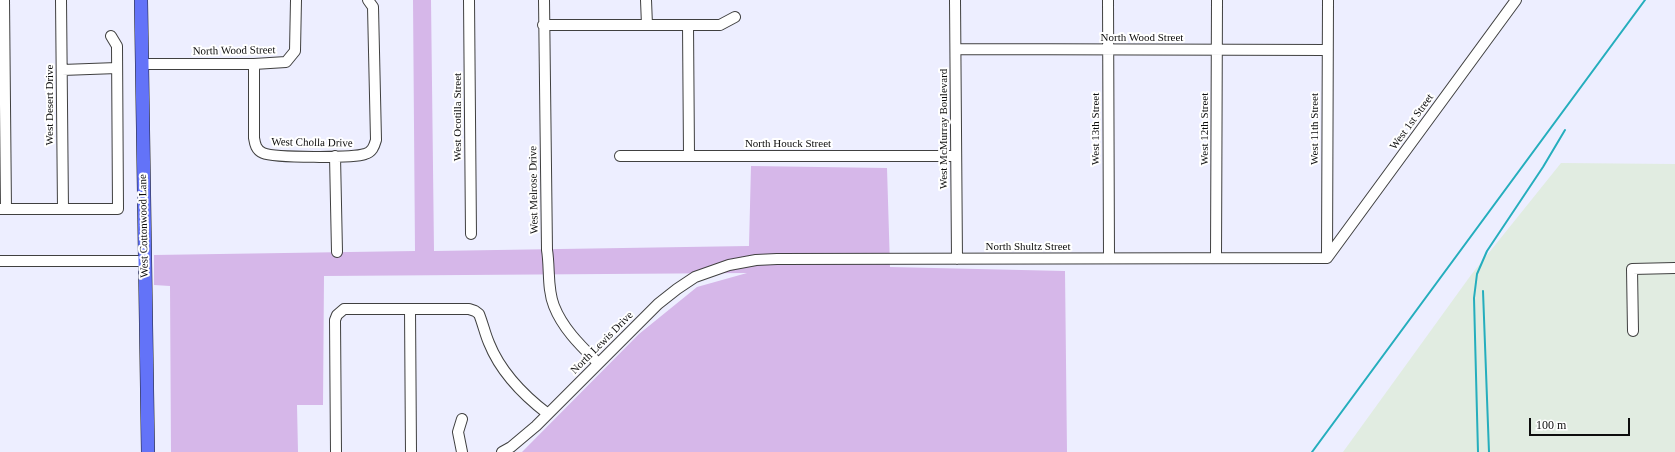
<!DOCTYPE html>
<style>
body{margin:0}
#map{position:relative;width:1675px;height:452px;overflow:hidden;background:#edeeff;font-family:"Times New Roman",serif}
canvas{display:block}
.scale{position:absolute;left:1529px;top:418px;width:101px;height:18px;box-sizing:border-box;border:2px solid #0d0d0d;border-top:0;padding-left:5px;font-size:12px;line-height:14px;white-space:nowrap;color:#0d0d0d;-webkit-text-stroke:3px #fff;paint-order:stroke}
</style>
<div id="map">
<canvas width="1675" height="452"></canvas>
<div class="scale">100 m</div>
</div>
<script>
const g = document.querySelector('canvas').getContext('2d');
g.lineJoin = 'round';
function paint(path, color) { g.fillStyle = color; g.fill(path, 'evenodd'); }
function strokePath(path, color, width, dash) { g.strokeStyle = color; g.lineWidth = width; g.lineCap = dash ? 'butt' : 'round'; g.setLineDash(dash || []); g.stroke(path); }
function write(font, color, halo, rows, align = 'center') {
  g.font = font + ' "Times New Roman",serif'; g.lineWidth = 4; g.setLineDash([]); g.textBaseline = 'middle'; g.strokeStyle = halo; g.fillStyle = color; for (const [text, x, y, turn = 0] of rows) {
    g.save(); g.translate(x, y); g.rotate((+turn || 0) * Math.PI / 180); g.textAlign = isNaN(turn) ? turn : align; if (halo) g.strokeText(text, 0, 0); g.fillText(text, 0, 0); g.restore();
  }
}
paint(new Path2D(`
 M1561,163l114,1v288h-332l128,-177z`), '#e1ece1');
paint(new Path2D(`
 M413,0h18l3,251 315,-5 2,-80 136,2 3,99 175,4 2,181h-545l117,-118 58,-47 50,-14 -423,3 -1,129h-26l1,47h-127l-1,-166 -16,-1v-30l261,-4z`), '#d6b7e9');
const minor = new Path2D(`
 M4,0l2,209
 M61,0l2,209
 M469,0l2,234
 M544,0l3,250c3,18 0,39 7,56 9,23 27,40 44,57
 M646,0l1,25
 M955,0l2,259
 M1108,0l1,258
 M543,25h177l15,-8
 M688,25l1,130
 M956,49l371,1
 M142,64h112l32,-2 9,-11 1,-51
 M254,64v74c1,6 2,12 9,15 11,5 91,5 102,1 7,-2 9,-7 11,-14l-3,-133 -5,-7
 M62,70l55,-2
 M335,156l2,96
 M620,156h336
 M0,209h118l-1,-163 -6,-10
 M1216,258l1,-258
 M1327,258l189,-258
 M1327,258l1,-258
 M0,261h145
 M410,309l1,143
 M1633,331l-1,-62 43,-1
 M336,452l-1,-132 2,-5 7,-6h125l6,2 4,3c4,10 6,20 10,29 12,30 34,52 59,71
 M462,452l-4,-20 4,-13
 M502,452l9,-5 25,-21 122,-122 19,-15 18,-12 34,-12 27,-5 21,-1 550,-1`);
const major = new Path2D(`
 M141,0l7,452`);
strokePath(minor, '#404040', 12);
strokePath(major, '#1e1e1e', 14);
strokePath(minor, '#fff', 10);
strokePath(major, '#6373f8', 13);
strokePath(new Path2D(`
 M1483,291l6,161
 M1312,452l333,-452
 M1478,452l-4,-154 3,-24 10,-23 56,-84 22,-37`), '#25aebd', 2);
write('11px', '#0d0d0d', '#fff', [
 ["North Wood Street",1142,38],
 ["North Wood Street",234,51,-1],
 ["West Desert Drive",50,105,-90],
 ["West Ocotilla Street",458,117,-90],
 ["West 1st Street",1412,122,-54],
 ["West McMurray Boulevard",944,129,-90],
 ["West 13th Street",1096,129,-90],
 ["West 12th Street",1205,129,-90],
 ["West 11th Street",1315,129,-90],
 ["West Cholla Drive",312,143,1],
 ["North Houck Street",788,144],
 ["West Melrose Drive",534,190,-91],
 ["West Cottonwood Lane",144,226,-91],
 ["North Shultz Street",1028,247],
 ["North Lewis Drive",602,343,-45]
]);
</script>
